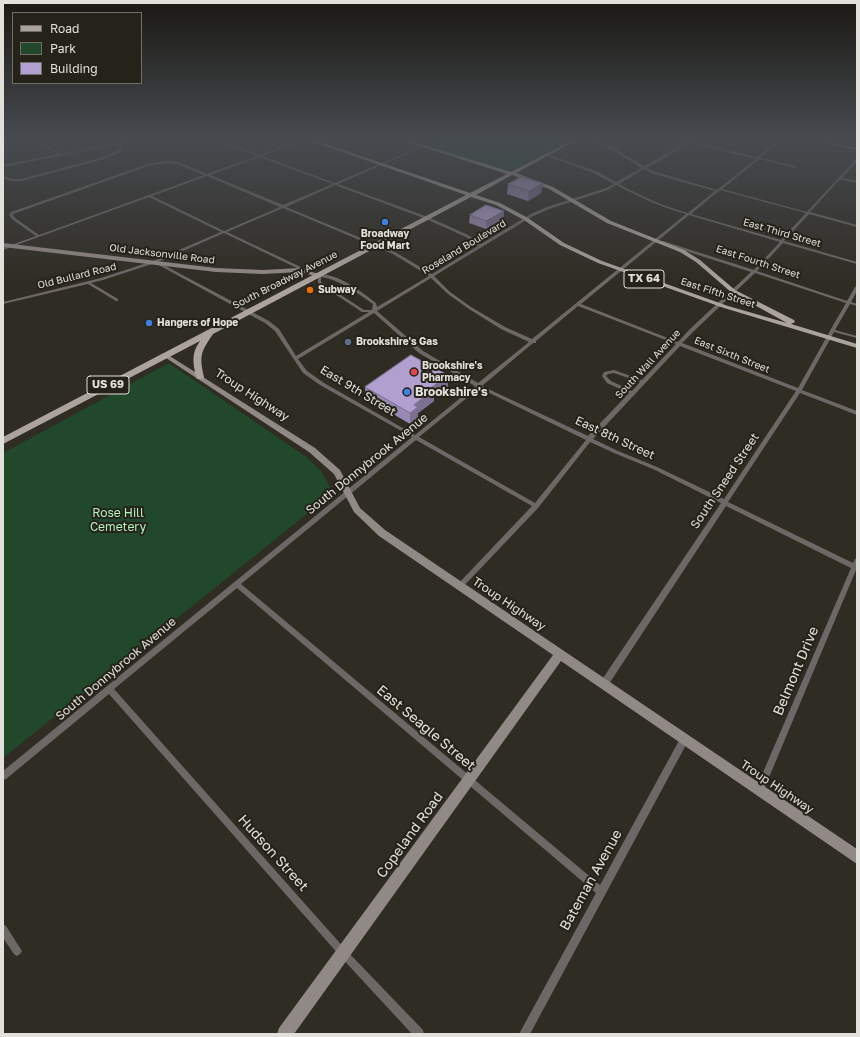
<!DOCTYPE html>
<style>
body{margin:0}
#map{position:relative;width:860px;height:1037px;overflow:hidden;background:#2f2c23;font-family:"Golos Text",sans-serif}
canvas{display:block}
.frame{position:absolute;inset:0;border:4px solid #e2e0da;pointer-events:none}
.legend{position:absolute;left:12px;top:12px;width:130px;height:72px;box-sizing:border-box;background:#25221a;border:1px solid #716e67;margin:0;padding:5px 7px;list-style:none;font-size:12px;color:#e2e0da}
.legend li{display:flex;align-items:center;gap:8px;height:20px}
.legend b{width:20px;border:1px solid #716e67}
</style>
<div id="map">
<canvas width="860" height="1037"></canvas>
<div class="frame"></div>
<ul class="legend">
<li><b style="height:5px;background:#ada39e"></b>Road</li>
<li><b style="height:11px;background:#22482b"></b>Park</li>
<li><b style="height:11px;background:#b1a0cf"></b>Building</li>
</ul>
</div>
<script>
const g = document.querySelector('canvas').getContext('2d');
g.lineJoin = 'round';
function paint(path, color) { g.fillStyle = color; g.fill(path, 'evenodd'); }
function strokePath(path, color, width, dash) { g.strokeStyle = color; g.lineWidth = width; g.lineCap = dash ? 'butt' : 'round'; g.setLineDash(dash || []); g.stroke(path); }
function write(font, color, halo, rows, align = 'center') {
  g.font = font + ' "Golos Text",sans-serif'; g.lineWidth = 4; g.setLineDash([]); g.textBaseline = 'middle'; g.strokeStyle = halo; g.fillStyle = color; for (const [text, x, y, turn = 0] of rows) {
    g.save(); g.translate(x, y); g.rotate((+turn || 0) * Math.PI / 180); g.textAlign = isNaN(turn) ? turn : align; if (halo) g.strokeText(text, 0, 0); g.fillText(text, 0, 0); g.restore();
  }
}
paint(new Path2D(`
 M444,139h128l-62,32 -83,-25z
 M169,363l136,93 16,15 12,22 -330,265v-305z`), '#22482b');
paint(new Path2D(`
 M31,139h3l28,15 75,-15h5l-21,5 1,7 -17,8 -84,22h-10l-8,-3v-2l8,3h10l82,-22 17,-7 -1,-6 -116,23v-2l56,-11z
 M213,139h3l44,16 44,-16h3l-45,17 73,27 103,-44h3l-103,45 90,33 40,18 13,9 50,-30 16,-7 59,-19 8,-4 -20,-11 -47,-17v-2l49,17 20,11 26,-14 -32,-19 -26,-10h4l24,8 32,19 43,-24 -11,-3h4l77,18 17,-13 -24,-5h5l20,4 5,-4h3l-23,19 36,8v2l-37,-9 -37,30 85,23 50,-54v3l-15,17 15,3v2l-17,-4 -30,33 47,13v2l-48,-13 -25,27 73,21v2l-74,-21 -26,28 90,30 8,-14 2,-1v5l-6,11 6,2v2l-7,-2 -15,26 22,6v2l-23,-6 -32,58 55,21v4l-57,-22 -72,109 125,61 2,-4 2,-1v13l-1,-1 -94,224 -3,1 -3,-1 -1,-3 96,-223 -125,-62 -119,181 -3,1 -3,-1 -1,-3 1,-3 120,-178 -68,-34 -39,-16 -24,-11 -52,66 -77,81 -2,1 -2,-1 -1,-2 1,-2 75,-79 -116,-66 -175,144 359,301 81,-148 3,-1 3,1 1,3 -1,3 -157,291h-11l77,-141 -359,-305 -123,101 232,261 77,80 1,4h-12l-72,-78 -231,-262 -103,85 -3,1v-9l409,-334 -92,-52 -17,-12 -28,-42 -10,-8 -110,-60 -52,17 -12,3 27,16v2h-2l-28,-17 -85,20v-2l98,-24 52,-17 68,-29 -72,-35 -146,53v-2l33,-12 -23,-16 -4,-5 2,-3 140,-49 17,-2 10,1 29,12 50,-18zM690,143l66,16 -39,31 -64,-19 -6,-3zM259,157l74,27 -50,21 -73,-30zM168,163l9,1 27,11 -165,60 -24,-17 -2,-3v-1l138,-49zM644,169l7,4 64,18 -27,22c-25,-7 -47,-17 -69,-29zM207,176l73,31 -56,24 -72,-35zM335,185l91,34 40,18 12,9 -46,28 -37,-22 -109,-45zM616,185c23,12 45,22 70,29l-154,125 -27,-12 -34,-20 -21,-15 -16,-16 99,-60 16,-7 59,-19zM720,190l86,23 -25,27 -90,-26zM283,208l110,46 36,22 -52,31 -1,-4c-16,-12 -36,-29 -58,-29v9l44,29h7l-73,44 -17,-27 -10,-8 -111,-59 66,-29 79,38h2v-2l-78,-37zM689,215l91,27 -26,28 -91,-29h-2v2l90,29 -61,57 -12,13 -97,-38zM755,273l91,30 -15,26 -1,1v1l-32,57 -116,-45 12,-12zM321,277c20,3 36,16 52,27l-1,6h-8l-43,-28zM431,278l17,16 21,15 32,20 28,13 -51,41 -55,-32 -46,-40zM578,306l98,38 -34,36 -28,-10 -10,2 -2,4 5,7 22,10 -41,43 -106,-50 51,-43h3v-2zM374,313l45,40 56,33 -60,49 -91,-52 -17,-12 -9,-12zM680,346l116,45 -72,108 -67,-32 -39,-16 -25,-12zM614,373l26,9 -8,9 -21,-10 -5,-5 2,-2zM479,388l107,52 -51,63 -116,-66z
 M3,924l3,2 14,22 2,3 -2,3 -3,2 -3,-2 -11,-16z`), '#6d6866');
paint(new Path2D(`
 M809,139h7l41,9v2z
 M3,243l213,25 47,2 36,-2 23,7 -3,2 -20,-5 -36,2 -47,-2 -213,-25z
 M165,353l150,95 25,22 20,38 25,22 472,319v15l-296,-203 -267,373h-17l2,-6 274,-373 -174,-119 -25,-24 -20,-38 -25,-22 -146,-96v-2z`), '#918986');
paint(new Path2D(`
 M305,139h6l159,54 37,-19 -109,-35h7l106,33 63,-33h5l-63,34 37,14 58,34 73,29 16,10 35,30 59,30 1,2 -4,2 66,20v4l-133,-40 -126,-45 -38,-18 -36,-25 -28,-15 -25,-8 -258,137c-12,18 -14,21 -9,43l-1,2h-6l-1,-2c-3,-14 -5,-24 4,-36l-197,103v-7l463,-242zM512,175l37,14 58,34 73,29 16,10 35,30 56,31 -59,-17 -126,-45 -38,-18 -36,-25 -28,-15 -24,-8z`), '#ada39e');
paint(new Path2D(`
 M543,183l-2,10 -13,8 -21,-7 1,-10z
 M504,211l-1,8 -17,10 -17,-6 1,-8z
 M448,386l-14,10v5l-16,12v5l-8,6 -44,-26 -1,-11z`), '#988ab2');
paint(new Path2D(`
 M543,183l-2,10 -13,8 1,-10z
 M504,211l-1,8 -17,10v-8z
 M448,375v11l-14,10v5l-16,12v5l-8,6v-11l4,-8 17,-17z`), '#7c7091');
const building = new Path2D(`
 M521,177l22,6 -14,8 -21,-7z
 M486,205l18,6 -18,10 -16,-6z
 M411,355l37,20 -17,13 3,1 -20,16 4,2 -8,6 -45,-26z`);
paint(building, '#b1a0cf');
strokePath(building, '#7c7091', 1);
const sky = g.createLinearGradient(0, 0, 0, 284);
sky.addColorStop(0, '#1a1813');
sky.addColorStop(0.49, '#474b50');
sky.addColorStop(1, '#474b5000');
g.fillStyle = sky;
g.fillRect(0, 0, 860, 284);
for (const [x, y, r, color] of [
 [385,222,4,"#3f7fe0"],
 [310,290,4,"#e8710a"],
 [149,323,4,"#3f7fe0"],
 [348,342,4,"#5c6f8a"],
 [414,372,4,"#e0444e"],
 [407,392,4,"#3f7fe0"]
]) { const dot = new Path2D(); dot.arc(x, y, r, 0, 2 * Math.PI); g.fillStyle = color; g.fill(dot); strokePath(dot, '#25221a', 1.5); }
write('10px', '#e2e0da', '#25221a', [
 ["East Third Street",782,233,16],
 ["Roseland Boulevard",464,247,-31],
 ["Old Jacksonville Road",162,254,7],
 ["East Fourth Street",758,262,18],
 ["Old Bullard Road",77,276,-14],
 ["South Broadway Avenue",285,280,-27],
 ["East Fifth Street",718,293,18],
 ["East Sixth Street",732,355,22],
 ["South Wall Avenue",648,364,-47]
]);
write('bold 10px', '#e2e0da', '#25221a', [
 ["Broadway",385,234,"center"],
 ["Food Mart",385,246,"center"],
 ["Subway",318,290],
 ["Hangers of Hope",157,323],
 ["Brookshire's Gas",356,342],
 ["Brookshire's",422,366],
 ["Pharmacy",422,378]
], 'left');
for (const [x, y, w] of [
 [644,279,40],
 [108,385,42]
]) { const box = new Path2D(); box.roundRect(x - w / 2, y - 9, w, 18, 3); g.fillStyle = '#25221a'; g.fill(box); strokePath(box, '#e2e0da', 1); }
write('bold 11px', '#e2e0da', null, [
 ["TX 64",644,279],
 ["US 69",108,385]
]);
write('12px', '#e2e0da', '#25221a', [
 ["East 9th Street",358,391,31],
 ["Troup Highway",252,395,33],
 ["East 8th Street",615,438,25],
 ["South Donnybrook Avenue",367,464,-39],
 ["South Sneed Street",725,481,-56],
 ["Troup Highway",509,604,34],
 ["South Donnybrook Avenue",116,669,-40],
 ["Troup Highway",777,787,34]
]);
write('bold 12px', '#e2e0da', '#25221a', [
 ["Brookshire's",415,392]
], 'left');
write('12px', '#b1f3bc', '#25221a', [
 ["Rose Hill",118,513],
 ["Cemetery",118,527]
]);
write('14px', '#e2e0da', '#25221a', [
 ["Belmont Drive",796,671,-67],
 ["East Seagle Street",426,728,40],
 ["Copeland Road",410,835,-54],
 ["Hudson Street",273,853,48],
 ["Bateman Avenue",591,880,-61]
]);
</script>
